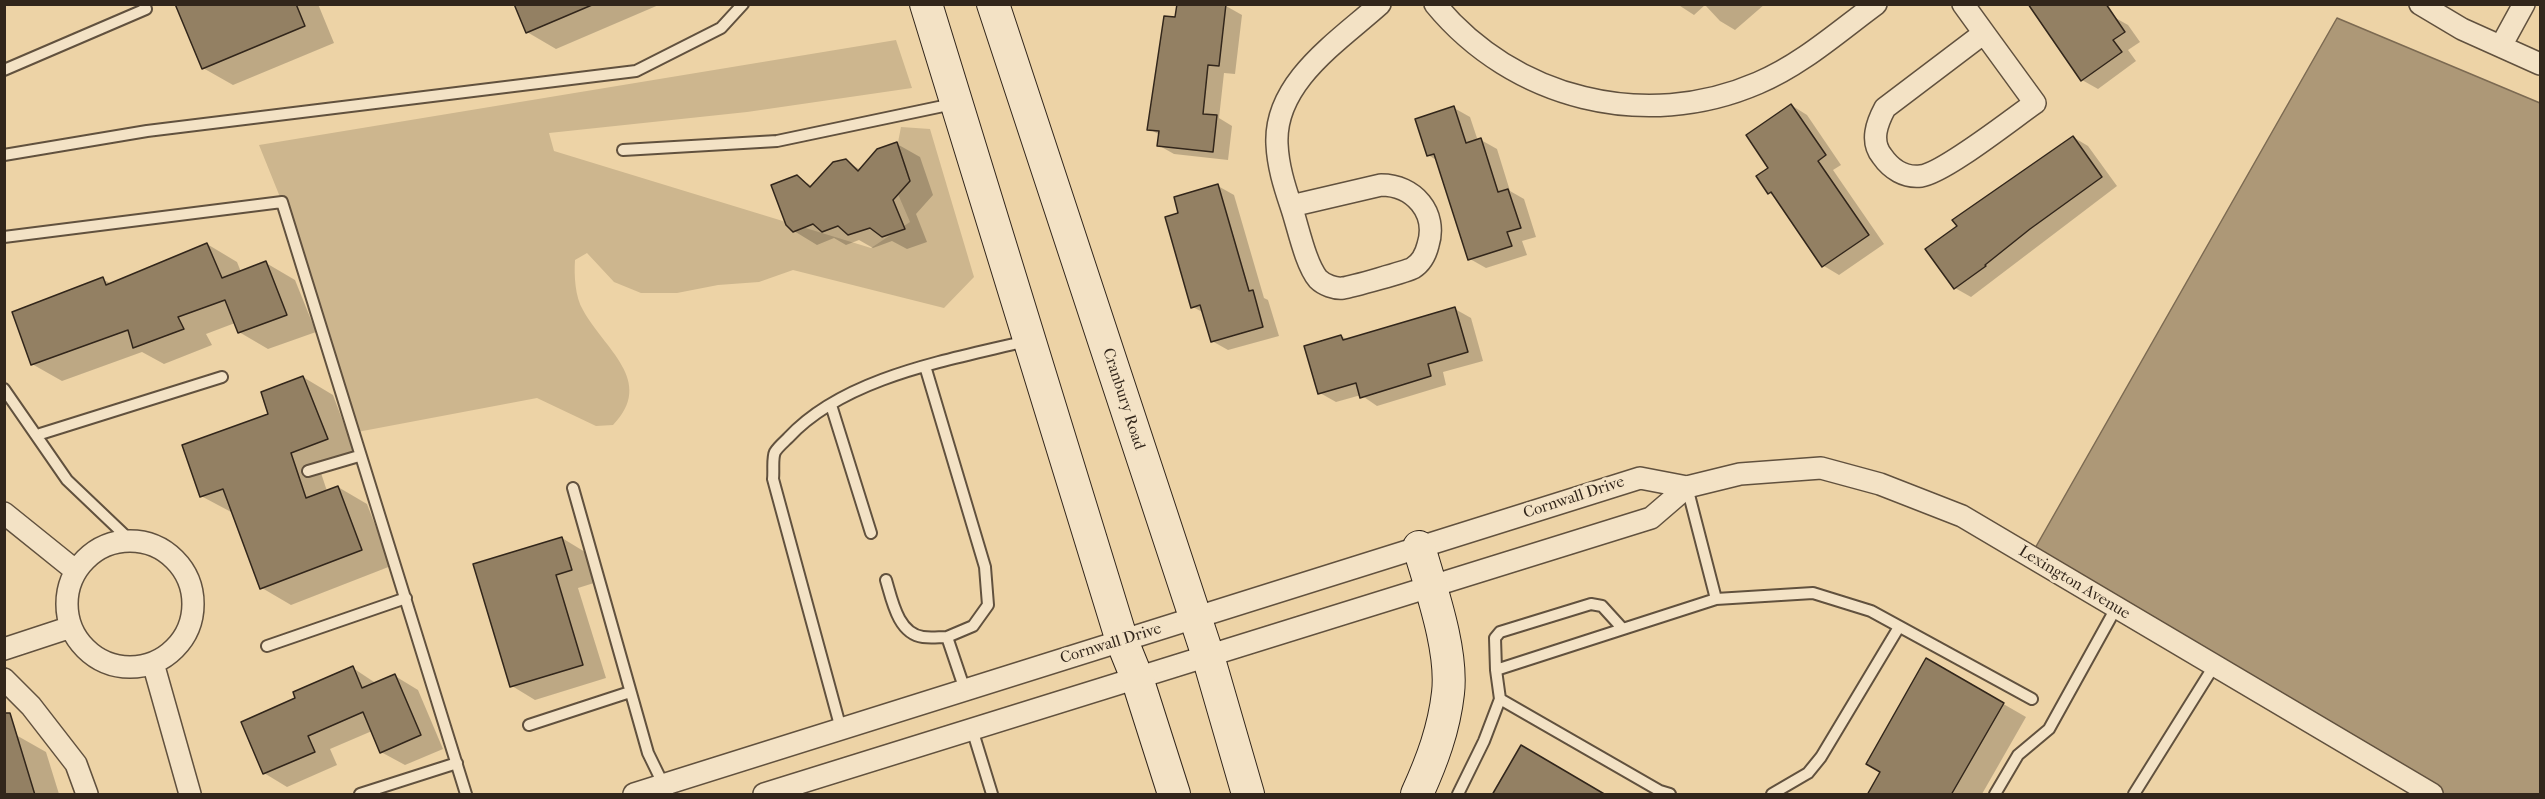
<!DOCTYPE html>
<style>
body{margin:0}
#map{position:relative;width:2545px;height:799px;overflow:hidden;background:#edd3a6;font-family:"IM FELL French Canon",serif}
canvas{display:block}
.frame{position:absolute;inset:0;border:6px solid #32261b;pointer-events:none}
</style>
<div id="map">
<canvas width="2545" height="799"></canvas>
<div class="frame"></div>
</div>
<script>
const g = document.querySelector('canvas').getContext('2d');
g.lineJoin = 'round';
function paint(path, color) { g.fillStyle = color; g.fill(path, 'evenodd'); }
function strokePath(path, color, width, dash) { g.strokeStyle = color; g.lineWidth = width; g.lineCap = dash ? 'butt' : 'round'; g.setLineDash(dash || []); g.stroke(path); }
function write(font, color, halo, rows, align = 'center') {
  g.font = font + ' "IM FELL French Canon",serif'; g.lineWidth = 6; g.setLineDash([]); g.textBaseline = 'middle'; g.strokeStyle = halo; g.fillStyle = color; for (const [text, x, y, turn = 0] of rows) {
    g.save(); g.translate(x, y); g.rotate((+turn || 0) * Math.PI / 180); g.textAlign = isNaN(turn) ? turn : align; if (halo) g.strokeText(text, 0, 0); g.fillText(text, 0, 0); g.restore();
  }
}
paint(new Path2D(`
 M896,40l16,48 -165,24 -198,21 5,18 317,97 39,-26 -19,-44 10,-51 29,2 44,148 -30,31 -151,-38 -34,12 -41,3 -41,8h-36l-27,-11 -27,-29 -12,7c-1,15 0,37 8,50 21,39 73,71 30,115l-17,1 -59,-28 -185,35 -70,-231 -23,-57z`), '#cdb68e');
const water = new Path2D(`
 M2337,18l203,85v691h-108l-402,-237z`);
paint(water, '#ad9877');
strokePath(water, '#7c6a52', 1.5);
paint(new Path2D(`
 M176,4h142l16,39 -101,42 -30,-17z
 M596,4h65l-105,45 -29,-17z
 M1210,4l16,2 16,9 -7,59 -11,-1 -5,45 13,8 -4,34 -54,-6 -16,-9 2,-10 -11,-6 28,-110z
 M1677,4h88l-30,26 -15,-9 -15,-16 -11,10z
 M2112,16l16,9 12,17 -12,8 8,11 -38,28 -16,-9z
 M1791,105l16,10 34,50 -8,5 51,74 -45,31 -15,-9 -47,-69 -8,-4 1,-25z
 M1454,108l16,9 8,24 3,-1 16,9 13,42 14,8 12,38 -14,4 5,14 -41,13 -16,-9 -32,-98 -10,-6z
 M2073,137l15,9 29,40 -146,111 -16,-9 -28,-38z
 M897,144l23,13 13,38 -17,19 11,28 -20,7 -15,-8 -19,7 -14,-8 -13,5 -12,-7 -17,7 -23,-14 3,-54 15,9 33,-25 16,9z
 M1218,186l16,9 30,103 4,2 11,36 -51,14 -16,-9 -8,-28 -11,-6 -13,-93z
 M207,244l30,18 4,10 25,-9 29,17 21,52 -48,17 -29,-17 -4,-9 -29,11 6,11 -48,19 -22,-12 -80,29 -30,-17 70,-85 10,5z
 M1455,309l16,9 12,43 -40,11 3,13 -69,21 -16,-11 -25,7 -16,-9 21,-57 7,4z
 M303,377l30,18 23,61 -36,14 7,21 11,-4 29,17 24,62 -100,39 -29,-17 -29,-75 -32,-17z
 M562,538l23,14 9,31 -16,5 28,90 -71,22 -23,-14z
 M1927,660l99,57 -44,77h-113l13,-23z
 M353,668l24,16 18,-8 23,14 25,59 -38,16 -24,-13 -9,-21 -42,18 7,16 -50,22 -23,-14z
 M16,735l30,17 13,42h-55z`), '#0003');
const building = new Path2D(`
 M175,4h121l9,22 -103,43z
 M514,4h78v1l-66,28z
 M1177,4h49l-7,62 -11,-1 -5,49 14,1 -4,37 -56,-6 2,-15 -12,-1 17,-114 11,1z
 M2028,4h78l19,28 -12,8 9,12 -41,29z
 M1791,104l35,51 -8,6 51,74 -47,32 -51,-75 -3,2 -12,-18 12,-8 -22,-33z
 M1454,106l12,37 15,-5 17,54 10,-3 13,39 -14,4 5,14 -44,14 -34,-106 -7,2 -12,-37z
 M2073,136l29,41 -72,52 -45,36 1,1 -32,23 -29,-40 32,-23 -5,-6z
 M897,142l13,39 -17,19 12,29 -23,8 -12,-9 -22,7 -10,-9 -16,6 -9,-8 -20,8 -7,-7 -15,-40 26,-10 13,12 23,-25 13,-3 12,12 19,-22z
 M1218,184l31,107 4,-1 10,37 -52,15 -11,-37 -9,3 -26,-91 13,-4 -4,-16z
 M207,243l15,35 44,-17 21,54 -49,18 -13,-33 -47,17 6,12 -51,19 -5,-18 -97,35 -19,-53 91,-35 3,8z
 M1455,307l13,45 -40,12 3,12 -71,22 -4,-15 -38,11 -14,-48 37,-11 2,5z
 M303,376l25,63 -37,14 15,45 32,-12 24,64 -102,39 -37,-100 -23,8 -18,-52 86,-31 -7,-22z
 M562,537l10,33 -16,5 27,90 -73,22 -37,-123z
 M1926,658l78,45 -53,92h-84l13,-23 -14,-8z
 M353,666l9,22 33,-14 26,61 -41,18 -17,-41 -55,24 7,16 -52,22 -22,-52 54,-24 -2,-6z
 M4,713h6l25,82h-31z
 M1521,745l85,50h-114z`);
paint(building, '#938063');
strokePath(building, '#32261b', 1.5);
const lane = new Path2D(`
 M4,70l142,-61 -2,-5
 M623,150l154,-9 176,-37
 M4,155l143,-24 489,-60 85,-43 22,-24
 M4,237l278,-35 184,592
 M925,366l60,201 3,38 -15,21 -26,11 18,53
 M4,389l63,91 64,61
 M831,405l40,128
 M37,435l185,-58
 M308,471l51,-15
 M1687,487l29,112
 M573,488l75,265 20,41
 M886,580c6,20 12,54 37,57 8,1 16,0 24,0
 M267,646l139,-48
 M1496,670l-1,-32 5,-6 91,-28 11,2 20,22
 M1500,699l160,92 10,3
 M529,725l101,-33
 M841,729l-68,-250c1,-8 -1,-21 2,-27 3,-5 9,-10 13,-14 56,-61 161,-78 238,-97
 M972,729l20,65
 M360,794l97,-31
 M1458,794l26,-53 16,-42 -4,-29 220,-71 97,-6 58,18 161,88
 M1772,794l36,-21 13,-16 78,-130
 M1995,794l23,-39 31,-26 67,-121
 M2134,794l80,-128`);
const street = new Path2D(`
 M1435,4c78,95 210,128 323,79 43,-18 80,-51 118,-79
 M1963,4l21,29
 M2420,4l42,25 78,35
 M1984,33l51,70c-23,16 -91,70 -114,73 -16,2 -30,-7 -39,-20 -12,-15 -5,-33 3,-48z
 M2501,46l23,-42
 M1381,185c33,0 57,28 47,60 -2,8 -7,18 -15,23 -5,3 -62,19 -70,20 -8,1 -19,-3 -25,-9 -13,-16 -20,-53 -27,-73z
 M1291,206c-7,-21 -13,-40 -14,-62 -3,-62 62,-103 103,-140
 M4,513l72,58
 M67 604a63 63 0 1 1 126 0a63 63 0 1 1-126 0Z
 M4,649l67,-22
 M153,663l37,131
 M4,679l27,27 45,58 11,30
 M634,794l1006,-316 47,9 53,-13 81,-6 59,16 82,32 470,278
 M764,794l887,-276 36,-31`);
const secondary = new Path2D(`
 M926,4l196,637 15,37 37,116
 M993,4l215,652 40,138
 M1417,794c15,-33 27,-65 31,-101 5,-43 -17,-104 -29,-146`);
strokePath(lane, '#61513e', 14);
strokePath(street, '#61513e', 24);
strokePath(secondary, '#32261b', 34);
strokePath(lane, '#f3e2c5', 10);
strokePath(street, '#f3e2c5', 21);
strokePath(secondary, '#f3e2c5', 32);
write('16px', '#32261b', '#f3e2c5', [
 ["Cranbury Road",1123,399,72],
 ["Cornwall Drive",1574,498,-18],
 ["Lexington Avenue",2074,583,31],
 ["Cornwall Drive",1111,644,-17]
]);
</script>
